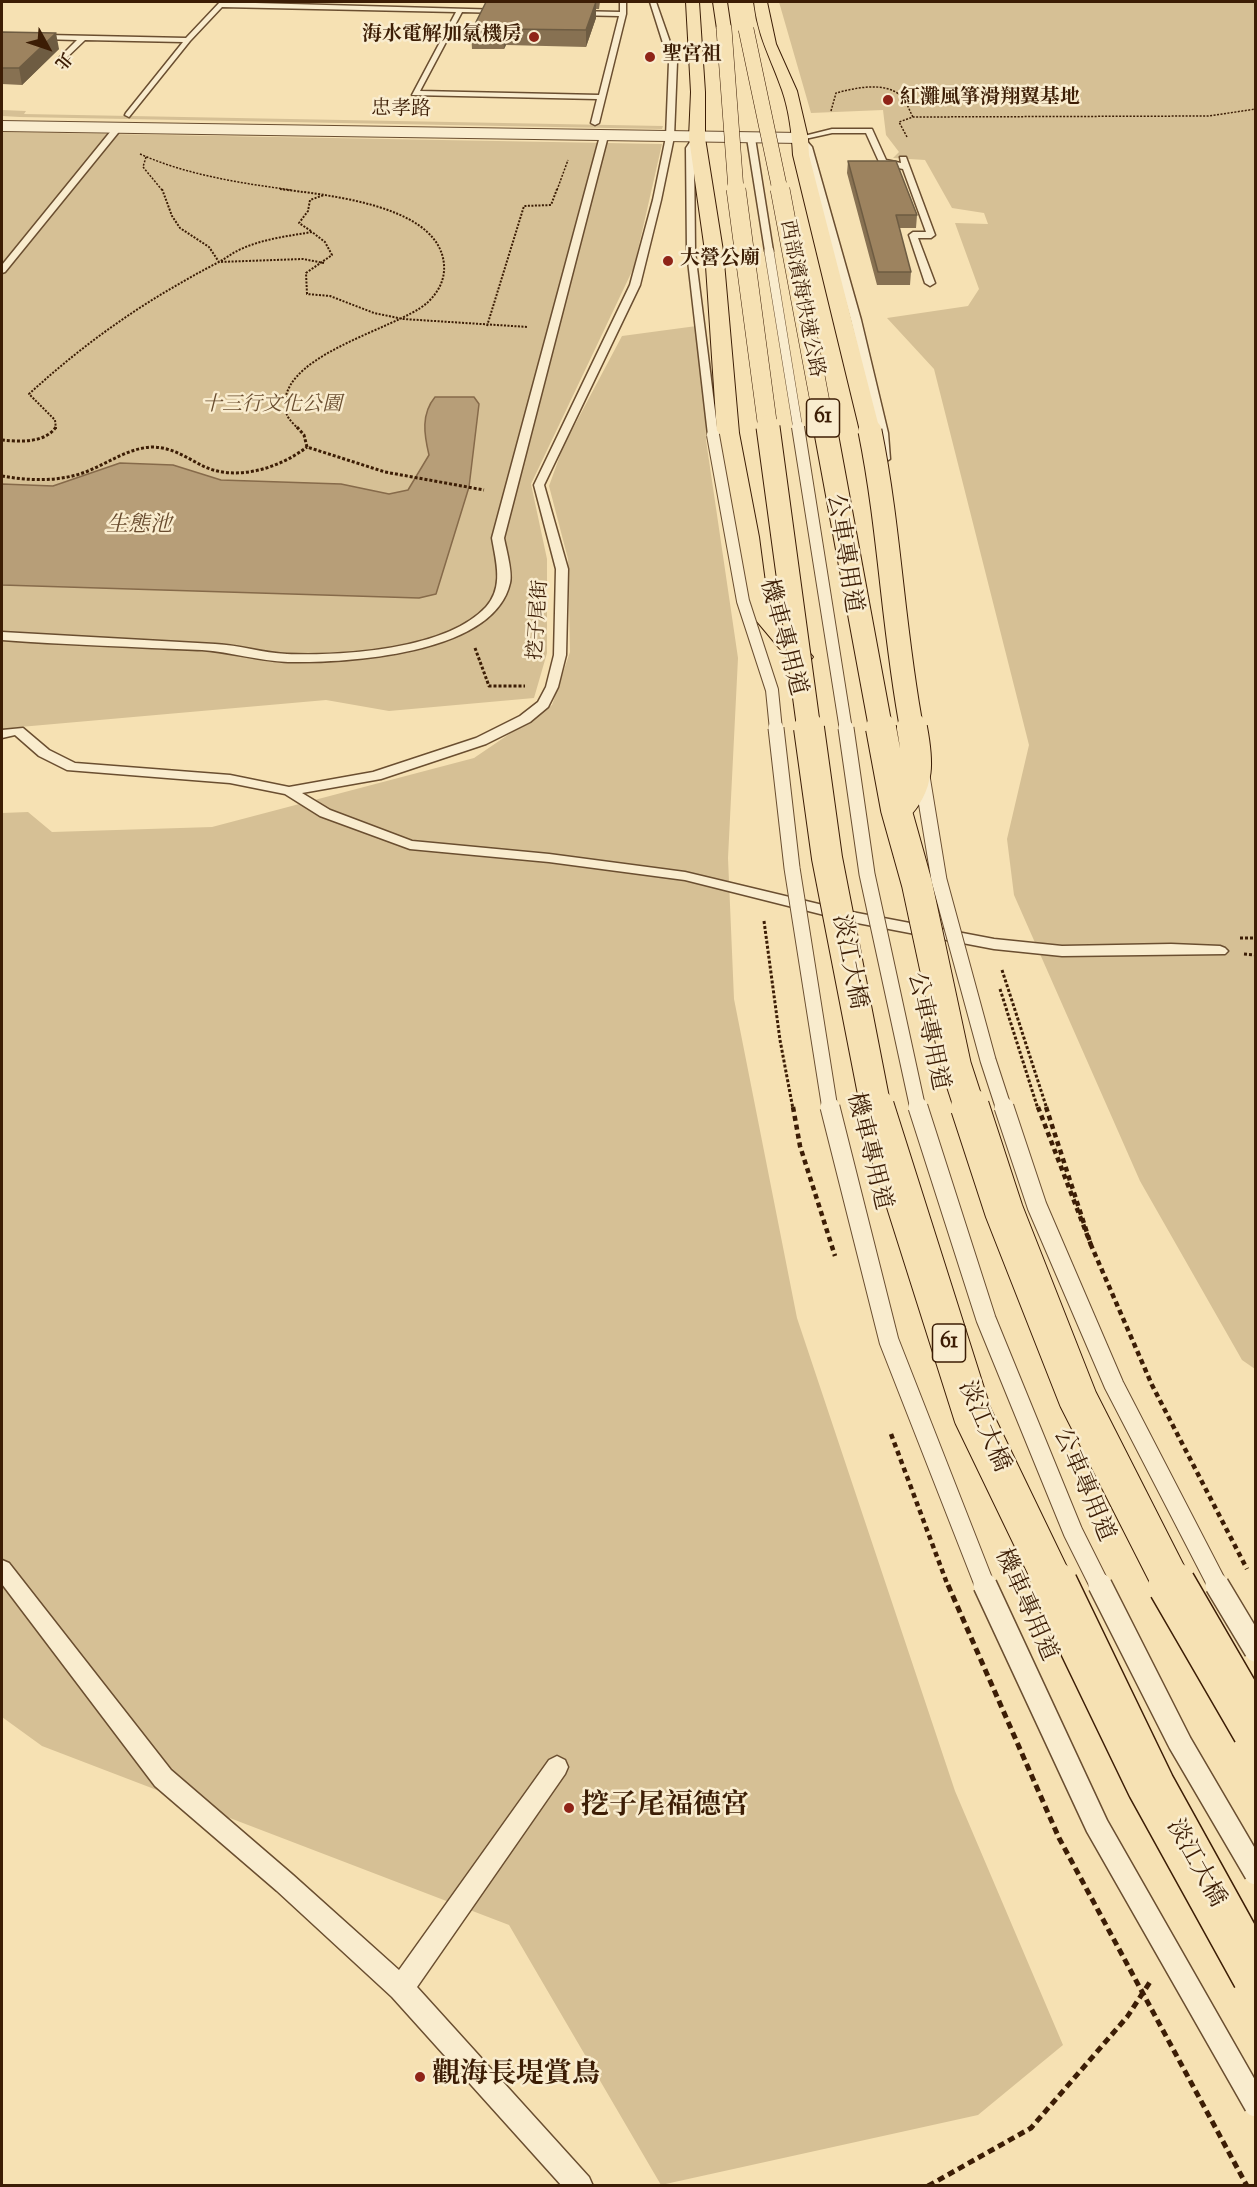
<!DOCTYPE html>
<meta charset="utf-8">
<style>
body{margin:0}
#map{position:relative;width:1257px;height:2187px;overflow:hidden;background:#f6e1b3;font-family:"Sorts Mill Goudy","Noto Serif TC",serif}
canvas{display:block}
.frame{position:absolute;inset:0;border:3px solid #3c1d05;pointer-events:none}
.north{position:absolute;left:18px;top:18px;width:60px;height:60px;-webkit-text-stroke:4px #f9ecce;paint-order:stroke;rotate:130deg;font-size:16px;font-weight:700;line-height:24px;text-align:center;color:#3c1d05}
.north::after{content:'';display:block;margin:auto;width:21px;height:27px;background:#3c1d05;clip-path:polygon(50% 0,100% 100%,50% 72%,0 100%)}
</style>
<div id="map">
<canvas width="1257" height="2187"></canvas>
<div class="frame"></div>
<div class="north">北</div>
</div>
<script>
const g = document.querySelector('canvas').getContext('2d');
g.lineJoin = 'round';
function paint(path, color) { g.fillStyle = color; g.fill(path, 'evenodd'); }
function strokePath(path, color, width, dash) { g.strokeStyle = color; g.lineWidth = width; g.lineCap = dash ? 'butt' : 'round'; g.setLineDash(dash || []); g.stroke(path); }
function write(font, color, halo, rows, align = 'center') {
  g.font = font + ' "Sorts Mill Goudy","Noto Serif TC",serif'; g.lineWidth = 5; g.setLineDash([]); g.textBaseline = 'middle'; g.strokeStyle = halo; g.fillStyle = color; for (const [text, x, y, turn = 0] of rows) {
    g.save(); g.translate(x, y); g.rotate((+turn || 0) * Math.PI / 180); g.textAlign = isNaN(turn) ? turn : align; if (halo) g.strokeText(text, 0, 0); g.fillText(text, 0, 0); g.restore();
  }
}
paint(new Path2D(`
 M779,2h476v1367l-13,-9 -102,-179 -126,-286 -7,-56 22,-94 -95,-376 -47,-51 81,-12 11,-17 -24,-66 33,1 -4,-11 -32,-5 -27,-48 -32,-2 6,-6 -13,-17 -3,-25 -72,3z
 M2,110l24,1 -2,3 639,12 -1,3 -642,-12 -18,-1z
 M2,132l660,12 -28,123 -103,217 16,75v94l-13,45 -145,13 -63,-11 -306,27 -18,3z
 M704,325l2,115 32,218 -10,200 6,141 63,319 158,473 108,254 -85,70 -317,70 -152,-260 -467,-179 -40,-29v-904l26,-1 24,20 160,-5 262,-69 78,-53 18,-53 -2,-93 -19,-73 14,-39 59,-111z`), '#d6c095');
const water = new Path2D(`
 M435,397h39l5,7 -10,83 -33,107 -17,4 -417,-13v-101l51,2 67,-23 53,2 48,15 120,4 48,10 19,-4 21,-35c-5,-21 -8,-41 6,-58z`);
paint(water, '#b79e78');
strokePath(water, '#866a4a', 1.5);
const service = new Path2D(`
 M220,2l284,8 -2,3 -40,-1 -42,79 179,4 20,-79 -46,-1 -3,-2 3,-2 47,1v-10h6v12l-27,109 -4,2 -4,-2 6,-24 -185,-4 44,-83 -234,-5 -32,34 -61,76 -4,-2 1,-2 57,-71 -98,-2 -25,24 -3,-4 20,-20 -75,-2v-4l184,4z
 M650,2h6l21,60 -3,75 -13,63 -21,85 -96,200 24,84 -2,86 -8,32 -10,20 -18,15 -44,22 -105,35 -79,14 28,17 82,31 137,13 136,18 167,40 142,27 68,7 109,-2 49,2 5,2 3,3 -3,3 -163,2 -68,-7 -142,-27 -167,-42 -136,-18 -139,-13 -90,-33 -35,-22 -55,-11 -163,-13 -28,-14 -24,-21 -13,3v-8l21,-2 26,22 26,13 155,12 59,12 84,-15 103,-34 44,-22 18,-14 8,-15 8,-32 2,-86 -22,-84 96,-200 23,-85 13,-63 3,-75z
 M115,126l7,2 -117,144 -3,1v-8z
 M832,129h40l14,31 15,3 -1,-6h6l29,78 -4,3h-13l17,45 -5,3 -5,-3 -16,-48 4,-3h13l-23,-63 -23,-5 -14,-31h-34l-27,6 7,8 49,173 27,113 2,26 -5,3 -5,-3 -2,-26 -27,-113 -47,-172 -8,-10z
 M604,134l4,2 -104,402c2,11 9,35 6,45 -16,72 -164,80 -222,79 -29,-1 -57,-10 -86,-12 -67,-3 -134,-5 -200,-10v-8c71,4 142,8 213,12 24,1 48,9 72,10 55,2 159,-4 199,-47 18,-20 10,-45 6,-69l108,-402z
 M694,136l7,2 -7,10 1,104 23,183 -5,3 -5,-3 -21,-183 -1,-104z
 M751,136l4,2 18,113 -4,3 -4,-3 -18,-113z
 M2,1560l7,3 162,207 122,105 106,95 150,-210 8,-4 8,4 3,7 -3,7 -148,213 172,190 4,9h-31l-170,-189 -115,-106 -122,-105 -153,-202z`);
const tertiary = new Path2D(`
 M2,121l798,12 8,5 -8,5 -798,-12z`);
const trunk = new Path2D(`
 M686,2h13l6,90v46l18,113 16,182 20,104 9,68 45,52 -4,5 -9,3 -9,-3 -47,-56 -7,-69 -20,-104 -12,-182 -16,-113 2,-46z
 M713,2h14l4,27 -2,3h-10l-2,-3z
 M754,2h13l9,42 21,47 11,47 1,17 71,276 -3,4 -7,2 -7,-2 -3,-4 -67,-276c-1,-21 -4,-45 -11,-65 -11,-32 -24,-52 -28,-88z`);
strokePath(service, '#6a4e30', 3);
strokePath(tertiary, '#6a4e30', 2);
strokePath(trunk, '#3c1d05', 2);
strokePath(new Path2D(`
 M831,111l5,-18c19,-5 49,-12 65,3 6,6 8,14 12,21
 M907,137l-8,-15 14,-5 295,-1 48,-7
 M140,154c47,21 100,29 151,36
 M146,157l-3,10 19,23
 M557,190l11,-30`), '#3c1d05', 1.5, [2, 1.5]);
strokePath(new Path2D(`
 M162,189l10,27 8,12 29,19 10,15 84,-3 21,4
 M280,189c45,6 151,15 163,69 4,18 -3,33 -16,45 -31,27 -159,54 -140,112 2,5 8,10 11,14
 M311,231l-12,-8 9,-12 2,-11 14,-5
 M487,326l37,-120 27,-1 6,-16
 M56,429l-1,-9 -26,-26c59,-54 117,-94 188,-131 8,-4 15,-10 24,-14 22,-10 47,-13 71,-17l13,10 7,13 -26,18 1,21 23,2 44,17 29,6 125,8`), '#3c1d05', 2, [2, 1.5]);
strokePath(new Path2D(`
 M297,427l7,8 3,12 78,25 99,18
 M2,440c18,2 43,3 54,-13
 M2,476c28,5 59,6 86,-5 22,-9 41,-23 64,-24 20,0 35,11 51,19 33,16 77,2 104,-19
 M475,648l14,38h36
 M764,921l16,119 13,69
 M1240,938h16
 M1244,954l12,1
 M1002,970l45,139`), '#3c1d05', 3, [3, 2]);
strokePath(new Path2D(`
 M793,1107l7,39 35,110
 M1046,1107l45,138 61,140 95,184`), '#3c1d05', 4.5, [5, 4]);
strokePath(new Path2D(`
 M928,2186l103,-58 96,-111 23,-35`), '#3c1d05', 5, [7, 4.5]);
paint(service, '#f9ecce');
paint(tertiary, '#f9ecce');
paint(trunk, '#f6e1b3');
const serviceBridgeFar4 = new Path2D(`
 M769,251l29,178`);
const serviceBridgeFar3 = new Path2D(`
 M798,427l48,303
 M713,435l30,166 29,89 4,40`);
const serviceBridgeFar2 = new Path2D(`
 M776,728l16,140 38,241
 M846,728l21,146 51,235
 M921,770l18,110 49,180 16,49`);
const serviceBridgeFar1 = new Path2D(`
 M830,1107l59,234 96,245
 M918,1107l68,212 87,213 27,54
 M1004,1107l33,99 77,179 104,201`);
const serviceBridge = new Path2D(`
 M985,1585l112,241 159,279
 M1100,1585l80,158 76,130
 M1217,1585l39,65`);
const trunkBridgeFar5 = new Path2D(`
 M724,29l12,161
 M746,29l34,161`);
const trunkBridgeFar4 = new Path2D(`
 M736,189l32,240
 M780,189l45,240`);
const trunkBridgeFar3 = new Path2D(`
 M768,427l41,303
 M825,427l56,303
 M870,431c20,99 23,200 42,299`);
const trunkBridgeFar2 = new Path2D(`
 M809,728l18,130 49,251
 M881,728l15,81 21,75 39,182 14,43
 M896,809c25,-25 22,-49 16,-81`);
const trunkBridgeFar1 = new Path2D(`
 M875,1107l98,309 82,170
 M970,1107l34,104 74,188 95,187`);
const trunkBridge = new Path2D(`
 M1054,1585l97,201 105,190
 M1172,1585l84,145`);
strokePath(serviceBridgeFar4, '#6a4e30', 10, []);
strokePath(serviceBridgeFar3, '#6a4e30', 14, []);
strokePath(serviceBridgeFar2, '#6a4e30', 17, []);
strokePath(serviceBridgeFar1, '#6a4e30', 21, []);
strokePath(serviceBridge, '#6a4e30', 26, []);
strokePath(trunkBridgeFar5, '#3c1d05', 16, []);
strokePath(trunkBridgeFar4, '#3c1d05', 20, []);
strokePath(trunkBridgeFar3, '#3c1d05', 25, []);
strokePath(trunkBridgeFar2, '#3c1d05', 32, []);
strokePath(trunkBridgeFar1, '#3c1d05', 40, []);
strokePath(trunkBridge, '#3c1d05', 50, []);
strokePath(new Path2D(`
 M1000,989l38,120`), '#3c1d05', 3, [3, 2]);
strokePath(new Path2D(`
 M1038,1107l53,138
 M891,1434l57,152`), '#3c1d05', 4.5, [5, 4]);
strokePath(new Path2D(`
 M948,1585l111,253 188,348`), '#3c1d05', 5, [7, 4.5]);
strokePath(serviceBridgeFar4, '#f9ecce', 9);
strokePath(serviceBridgeFar3, '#f9ecce', 12);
strokePath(serviceBridgeFar2, '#f9ecce', 15);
strokePath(serviceBridgeFar1, '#f9ecce', 19);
strokePath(serviceBridge, '#f9ecce', 23);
strokePath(trunkBridgeFar5, '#f6e1b3', 15);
strokePath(trunkBridgeFar4, '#f6e1b3', 19);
strokePath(trunkBridgeFar3, '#f6e1b3', 23);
strokePath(trunkBridgeFar2, '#f6e1b3', 30);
strokePath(trunkBridgeFar1, '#f6e1b3', 38);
strokePath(trunkBridge, '#f6e1b3', 47);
paint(new Path2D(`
 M486,2h114l-1,7h-3v9l-10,29 -80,-2 -2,4h-32l-1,-17z
 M2,32l57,17 -37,36 -20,-1z
 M848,161l69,54 -1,13h-17l12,44 -1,13h-33l-30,-112z`), '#877152');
paint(new Path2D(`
 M596,2v16l-10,29v-17z
 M505,29l1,16 -2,4 -1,-16z
 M56,33l3,16 -37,36 -3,-17z`), '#6e5c42');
const building = new Path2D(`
 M486,2h110l-10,28 -81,-1 -2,4 -32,-1z
 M2,32l54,1 -37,35h-17z
 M848,161h48l21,54h-21l15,57h-33z`);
paint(building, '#9d835f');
strokePath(building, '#6e5c42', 1.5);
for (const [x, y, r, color] of [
 [534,37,6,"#8f2418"],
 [650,57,6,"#8f2418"],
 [888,100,6,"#8f2418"],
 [668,261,6,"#8f2418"],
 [569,1808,6,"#8f2418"],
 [420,2077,6,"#8f2418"]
]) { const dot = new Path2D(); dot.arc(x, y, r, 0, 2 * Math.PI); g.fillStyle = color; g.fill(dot); strokePath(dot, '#f9ecce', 2); }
write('bold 20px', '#3c1d05', '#f9ecce', [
 ["海水電解加氯機房",522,37,"right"],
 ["聖宮祖",662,57],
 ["紅灘風箏滑翔翼基地",900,100],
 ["大營公廟",680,261]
], 'left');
write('20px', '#3c1d05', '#f9ecce', [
 ["忠孝路",401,111,1],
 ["西部濱海快速公路",800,299,79],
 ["挖子尾街",540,620,-86]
]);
write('italic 20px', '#6a4e30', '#f9ecce', [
 ["十三行文化公園",272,407]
]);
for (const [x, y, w] of [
 [823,418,33],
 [949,1343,33]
]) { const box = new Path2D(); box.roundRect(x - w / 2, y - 19, w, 38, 4.5); g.fillStyle = '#f9ecce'; g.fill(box); strokePath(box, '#3c1d05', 1.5); }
write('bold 22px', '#3c1d05', null, [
 ["61",823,418],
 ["61",949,1343]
]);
write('italic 22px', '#674a2d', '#f9ecce', [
 ["生態池",139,527]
]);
write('24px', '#3c1d05', '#f9ecce', [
 ["公車專用道",842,554,81],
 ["機車專用道",781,638,75],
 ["淡江大橋",847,962,79],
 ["公車專用道",926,1032,78],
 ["機車專用道",867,1152,76],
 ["淡江大橋",982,1427,67],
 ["公車專用道",1082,1486,67],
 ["機車專用道",1024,1606,66],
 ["淡江大橋",1194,1864,61]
]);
write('bold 28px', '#3c1d05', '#f9ecce', [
 ["挖子尾福德宮",581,1808],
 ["觀海長堤賞鳥",432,2077]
], 'left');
</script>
